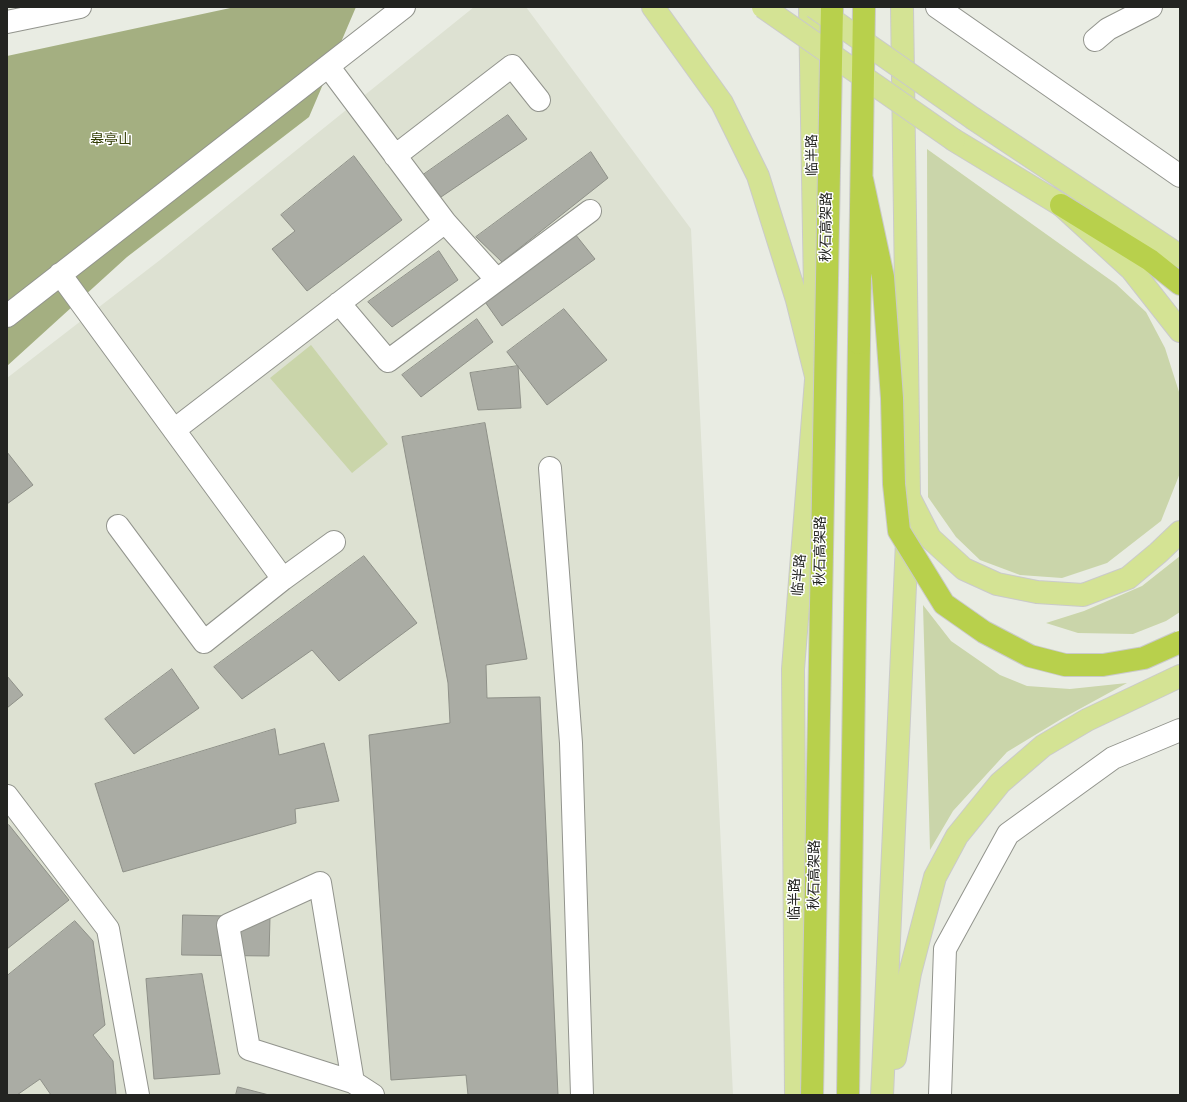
<!DOCTYPE html>
<meta charset="utf-8">
<style>
body{margin:0}
#map{position:relative;width:1187px;height:1102px;overflow:hidden;background:#e9ece3;font-family:Poppins,sans-serif}
canvas{display:block}
.frame{position:absolute;inset:0;border:8px solid #232421;pointer-events:none}
</style>
<div id="map">
<canvas width="1187" height="1102"></canvas>
<div class="frame"></div>
</div>
<script>
const g = document.querySelector('canvas').getContext('2d');
g.lineJoin = 'round';
function paint(path, color) { g.fillStyle = color; g.fill(path, 'evenodd'); }
function strokePath(path, color, width, dash) { g.strokeStyle = color; g.lineWidth = width; g.lineCap = dash ? 'butt' : 'round'; g.setLineDash(dash || []); g.stroke(path); }
function write(font, color, halo, rows, align = 'center') {
  g.font = font + ' Poppins,"Noto Sans SC",sans-serif'; g.lineWidth = 3; g.setLineDash([]); g.textBaseline = 'middle'; g.strokeStyle = halo; g.fillStyle = color; for (const [text, x, y, turn = 0] of rows) {
    g.save(); g.translate(x, y); g.rotate((+turn || 0) * Math.PI / 180); g.textAlign = isNaN(turn) ? turn : align; if (halo) g.strokeText(text, 0, 0); g.fillText(text, 0, 0); g.restore();
  }
}
paint(new Path2D(`
 M474,7h52l165,222 42,866h-726v-717l153,-118z`), '#dde1d2');
paint(new Path2D(`
 M927,149l189,135 30,28 19,36 15,47v78l-19,48 -54,42 -45,15 -42,-3 -40,-15 -24,-23 -28,-40z
 M311,345l77,99 -36,29 -82,-95z
 M1180,556v56l-14,9 -33,13 -55,-1 -32,-10 38,-12 58,-25z
 M923,605l28,36 49,34 27,11 43,3 57,-6 -64,35 -56,34 -54,59 -23,39z`), '#cad5aa');
paint(new Path2D(`
 M235,7h121l-47,110 -182,140 -120,109v-310z`), '#a4af81');
const building = new Path2D(`
 M508,115l19,24 -86,58 -18,-22z
 M591,152l17,26 -106,84 -26,-25z
 M354,156l48,64 -95,71 -35,-42 23,-18 -14,-16z
 M575,234l20,25 -93,67 -19,-27z
 M439,251l19,29 -66,47 -24,-25z
 M564,309l43,51 -60,45 -40,-53z
 M477,319l16,23 -72,55 -19,-22z
 M518,366l3,42 -43,2 -8,-37z
 M485,423l42,236 -41,6 1,33 53,-1 18,398h-90l-2,-20 -75,5 -22,-345 81,-12 -2,-40 -46,-246z
 M7,452l26,33 -26,19z
 M364,556l53,67 -78,58 -27,-31 -70,49 -28,-32z
 M172,669l27,39 -65,46 -29,-35z
 M7,676l16,19 -16,13z
 M275,729l4,26 45,-12 15,58 -44,8 1,14 -173,49 -28,-88z
 M9,825l60,75 -62,49v-123z
 M183,915l87,2 -1,39 -87,-1z
 M75,921l18,20 12,84 -12,10 20,26 3,34h-65l-11,-16 -23,16h-10v-119z
 M202,974l18,100 -66,5 -8,-100z
 M238,1087l31,8h-33z`);
paint(building, '#aaaca4');
strokePath(building, '#8f9189', 1);
const minor = new Path2D(`
 M937,7l243,169
 M7,22l73,-15
 M1095,40l13,-11 43,-22
 M328,66l117,156 52,58
 M395,156l117,-90 27,34
 M60,274l223,305
 M339,303l49,58 202,-150
 M7,316l397,-309
 M174,430l271,-208
 M550,468l21,275 11,352
 M118,526l86,116 79,-63 51,-37
 M7,796l101,133 30,166
 M353,1082l-33,-199 -92,42 21,124 104,33 20,13
 M940,1095l5,-146 63,-115 105,-76 67,-28`);
const major = new Path2D(`
 M653,7l69,96 36,73 39,124 19,76
 M810,7l6,339
 M974,119l206,137
 M954,140l107,65 71,65 48,61
 M909,497l21,41 34,31 33,15 40,8 46,3 45,-17 30,-25 22,-21
 M895,1058l15,-85 25,-96 22,-41 43,-53 43,-37 44,-26 93,-44
 M796,1095l-3,-426 23,-289
 M882,1095l27,-598 -7,-490`);
const highway = new Path2D(`
 M1061,205l89,55 30,24
 M848,1095l11,-752`);
strokePath(minor, '#92948d', 24);
strokePath(major, '#cacaca', 24);
strokePath(highway, '#cacaca', 24);
strokePath(minor, '#fff', 22);
strokePath(major, '#d4e394', 22);
strokePath(highway, '#b8d04c', 22);
const majorBridge = new Path2D(`
 M763,7l191,133
 M814,7l160,112`);
const highwayBridge = new Path2D(`
 M862,179l21,98 9,121 2,86 5,47 45,73 40,28 46,24 35,9h38l41,-7 36,-16
 M859,343l5,-336
 M812,1095l20,-1088`);
strokePath(majorBridge, '#cacaca', 24, []);
strokePath(highwayBridge, '#cacaca', 24, []);
strokePath(majorBridge, '#d4e394', 22);
strokePath(highwayBridge, '#b8d04c', 22);
write('14px', '#333d05', '#fff', [
 ["皋亭山",111,140]
]);
write('14px', '#232421', '#fff', [
 ["临半路",813,155,-91],
 ["秋石高架路",827,227,-89],
 ["秋石高架路",821,551,-89],
 ["临半路",800,575,-85],
 ["秋石高架路",815,875,-89],
 ["临半路",795,899,-90]
]);
</script>
